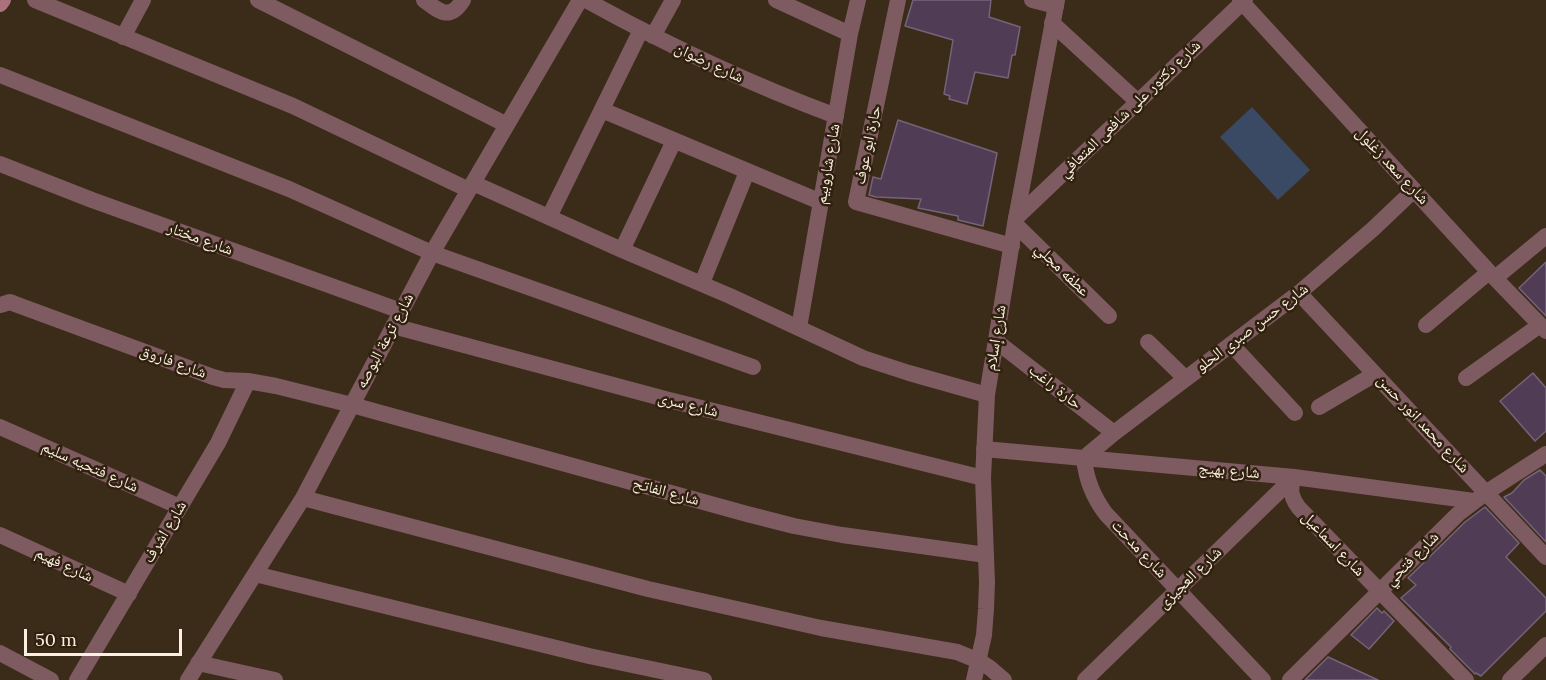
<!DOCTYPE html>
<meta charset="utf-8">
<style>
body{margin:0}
#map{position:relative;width:1546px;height:680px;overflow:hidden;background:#3b2b19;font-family:Lora,serif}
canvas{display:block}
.scale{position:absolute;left:24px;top:629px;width:158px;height:27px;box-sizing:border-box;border:3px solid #faf0e4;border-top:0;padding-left:8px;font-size:18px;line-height:21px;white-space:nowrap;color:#faf0e4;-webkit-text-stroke:4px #30210f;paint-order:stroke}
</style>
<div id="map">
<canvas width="1546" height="680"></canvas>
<div class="scale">50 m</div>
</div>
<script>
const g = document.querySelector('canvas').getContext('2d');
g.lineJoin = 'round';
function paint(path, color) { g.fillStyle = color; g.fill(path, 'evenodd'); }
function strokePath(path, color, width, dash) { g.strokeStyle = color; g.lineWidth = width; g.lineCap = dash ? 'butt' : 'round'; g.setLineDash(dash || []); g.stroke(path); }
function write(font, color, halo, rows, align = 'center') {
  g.font = font + ' Lora,"Noto Naskh Arabic",serif'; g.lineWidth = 5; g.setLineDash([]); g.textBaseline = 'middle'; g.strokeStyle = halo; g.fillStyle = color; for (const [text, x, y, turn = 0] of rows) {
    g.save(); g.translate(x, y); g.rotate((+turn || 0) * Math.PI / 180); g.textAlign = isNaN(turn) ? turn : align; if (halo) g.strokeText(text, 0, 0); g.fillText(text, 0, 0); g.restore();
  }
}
paint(new Path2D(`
 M1252,107l58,63 -32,30 -58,-63z`), '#3a4a64');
const building = new Path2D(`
 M913,0h78l-2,17 31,10 -5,28h-3l-4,23 -33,-6 -8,32 -18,-5 1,-3 -6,-2 9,-54 -48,-14z
 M898,120l99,33 -14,73 -25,-6v-4l-40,-8 3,-9 -45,-2 -7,-2 4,-18 8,2z
 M1546,262v54l-27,-28z
 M1533,373l13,15v43l-11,10 -35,-40z
 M1540,470l6,6v66l-42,-45 8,-4 12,-13z
 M1485,507l34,36 -13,14 40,41v13l-65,65 -5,-3 -1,1 -25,-25 1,-2 -50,-49 15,-13 -8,-7 57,-56z
 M1377,608l5,5 2,-2 10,10 -25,28 -18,-14z
 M1328,657l50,23h-73z`);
paint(building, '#503c54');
strokePath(building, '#756479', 1.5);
strokePath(new Path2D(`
 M35,0l258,106 176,84
 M258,0l249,125
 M424,0c16,12 26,21 39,0
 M586,0c81,45 164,84 250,116
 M776,0l74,34
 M898,0l-42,202 156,44
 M1032,0l24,6
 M1240,0l249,272 57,59
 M1052,23l86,79
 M653,36l20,-36
 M123,37l20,-37
 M0,75l289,114 143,64 321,114
 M602,110l219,92
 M0,164l92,36 309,111
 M473,183l149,67 108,46 133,62 46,15 78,22
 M549,217l92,-187
 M1016,218l229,-218
 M1015,224l94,92
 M622,250l52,-109
 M1495,278l51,-42
 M702,283l45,-111
 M1299,293l247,264
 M0,305l10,-3 5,2 198,73 11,3 24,1 28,5 76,19 395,109 47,12 48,9 144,20
 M1426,325l63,-53
 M393,326l276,74 314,78
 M799,328l51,-294 8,-34
 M996,341l118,92
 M1148,342l37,36
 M1231,344l64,69
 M1466,378l74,-53
 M1319,407l56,-33
 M0,427l180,80
 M984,449l310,28 180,24
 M1294,477c-5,12 -3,21 5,31l167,172
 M303,498l345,91 173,39 136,24 22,9 11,7 14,12
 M0,535l129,59
 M255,574l334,82 115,24
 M0,653l51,27
 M198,663l77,17
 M77,680l141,-237 30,-62
 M188,680l115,-182 129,-245 148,-253
 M1085,680l209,-203
 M1263,680l-157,-166c-13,-17 -20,-34 -22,-56l30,-25 185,-140 74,-64 41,-39
 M1290,680l168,-166 29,-22 59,-38
 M1510,680l36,-35`), '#7e5a61', 16);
strokePath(new Path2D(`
 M974,680l10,-45 2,-26 1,-27 -4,-104 4,-83 28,-171 42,-224`), '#7e5a61', 16);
strokePath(new Path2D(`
 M0,4l3,-4`), '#ab717d', 16);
write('16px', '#faf0e4', '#30210f', [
 ["شارع رضوان",709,63,25],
 ["شارع دكتور على شافعى المتعافي",1130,109,-44],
 ["حارة ابو عوف",868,145,-78],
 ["شارع شاروبيم",828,164,-80],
 ["شارع سعد زغلول",1392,166,47],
 ["شارع مختار",200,239,20],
 ["عطفه مجلي",1062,270,44],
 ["شارع حسن صبرى الحلو",1252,328,-37],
 ["شارع إسلام",996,338,-81],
 ["شارع ترعة البوصه",385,341,-62],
 ["شارع فاروق",173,362,20],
 ["حارة راغب",1055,387,38],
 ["شارع سرى",688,405,14],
 ["شارع محمد انور حسن",1423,424,47],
 ["شارع فتحيه سليم",90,467,24],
 ["شارع بهيج",1229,471,5],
 ["شارع الفاتح",666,492,15],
 ["شارع اشرف",165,532,-59],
 ["شارع اسماعيل",1333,544,46],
 ["شارع مدحت",1139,549,47],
 ["شارع فتحي",1412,559,-45],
 ["شارع فهيم",64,565,25],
 ["شارع العجيزى",1190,578,-44]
]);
</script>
